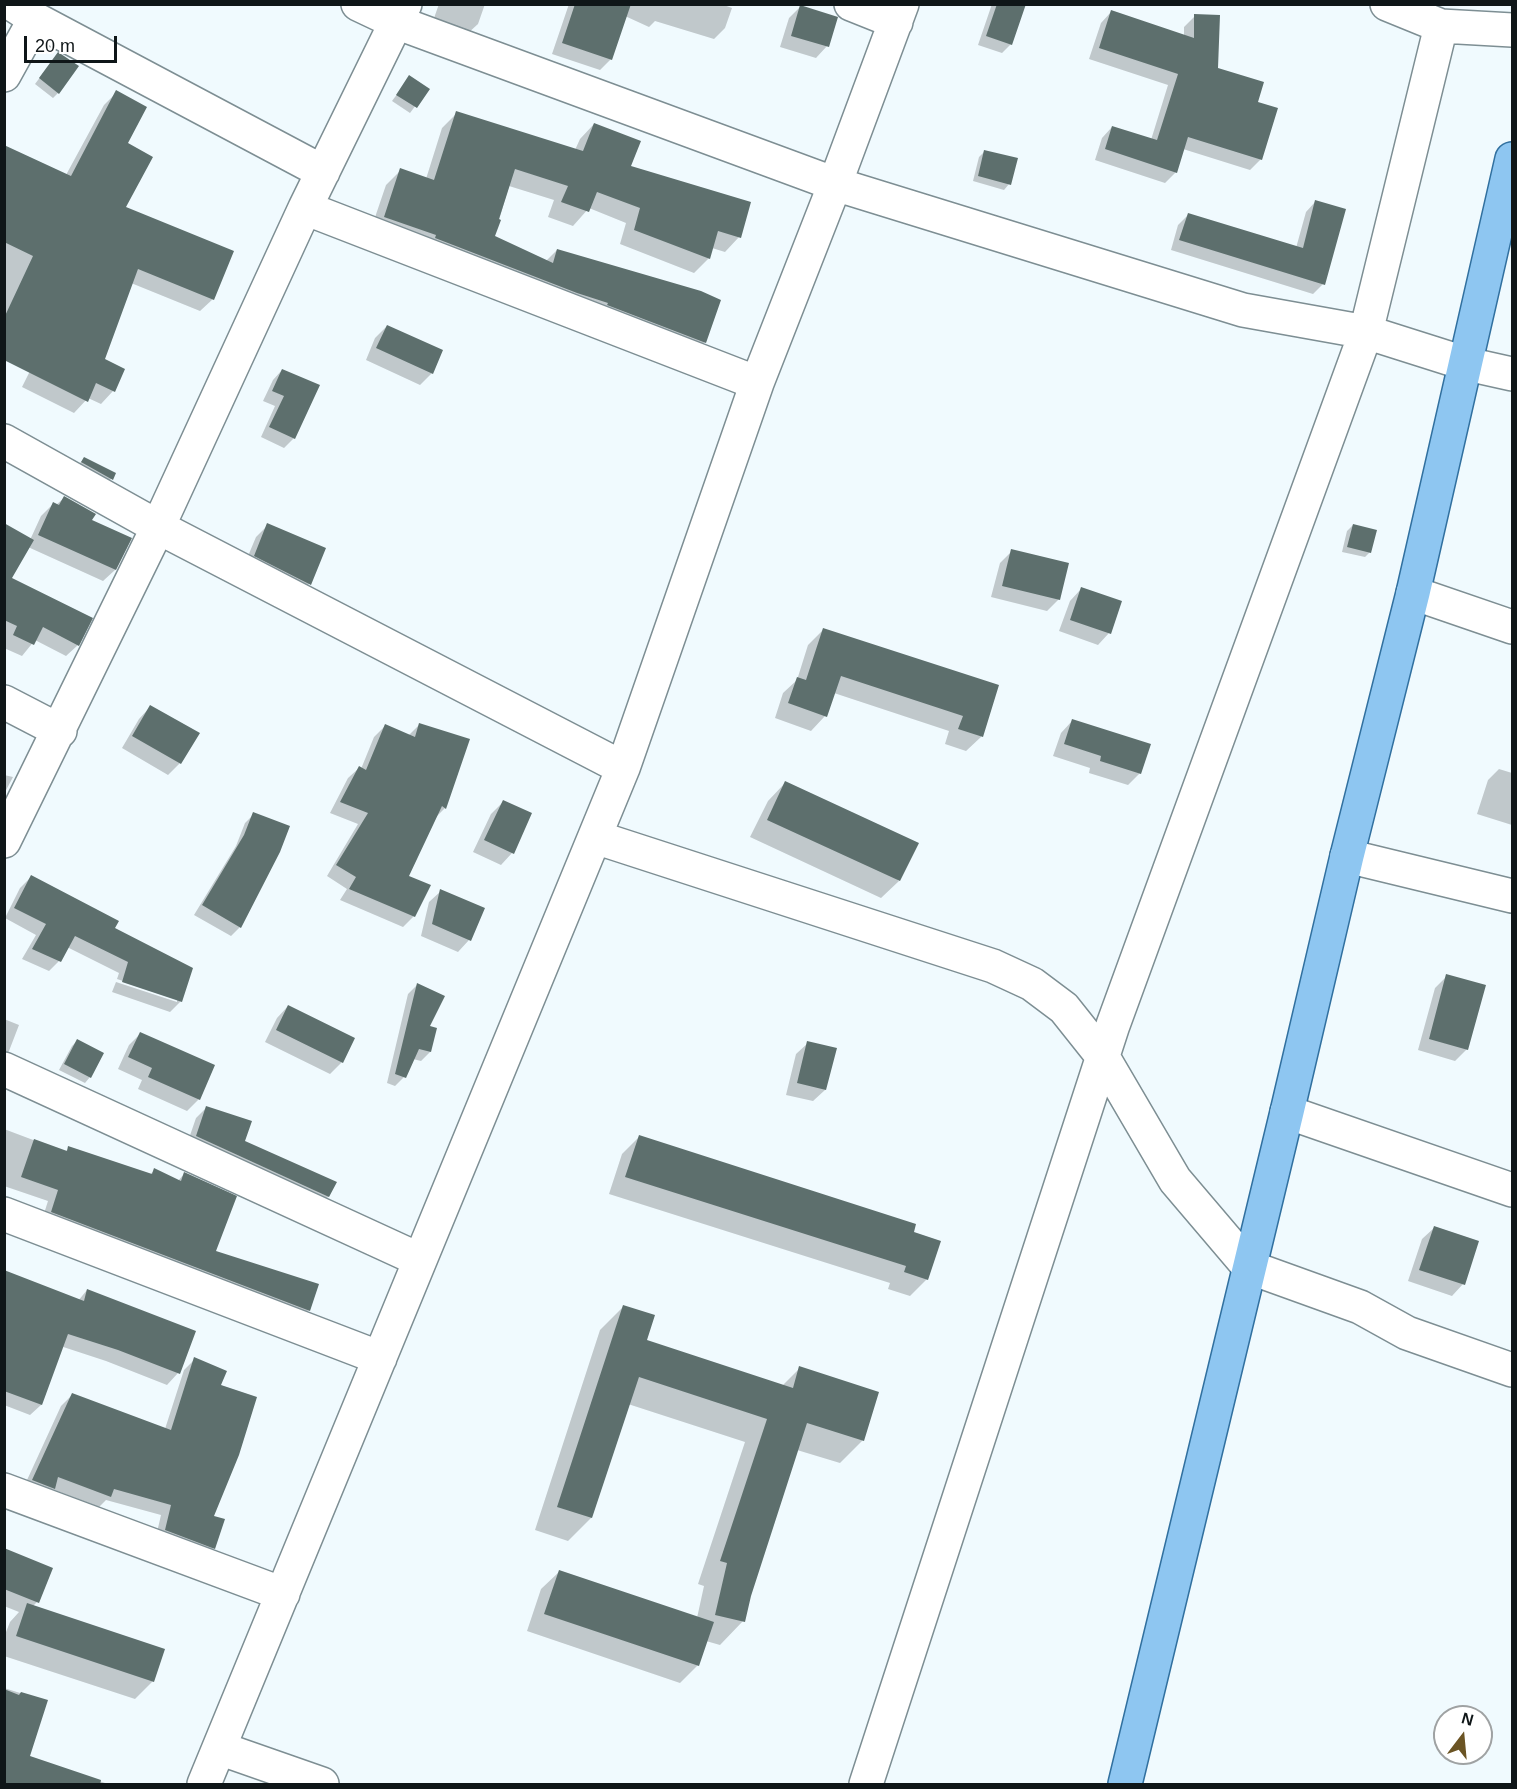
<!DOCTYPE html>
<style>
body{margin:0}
#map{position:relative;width:1517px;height:1789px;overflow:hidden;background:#f0fafe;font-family:Helvetica,sans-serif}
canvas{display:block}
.frame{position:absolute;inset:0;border:6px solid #0f1618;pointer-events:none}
.north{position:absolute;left:1433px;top:1705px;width:60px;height:60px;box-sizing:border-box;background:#fff;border:2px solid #9fa2a3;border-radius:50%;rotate:16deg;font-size:16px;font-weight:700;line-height:24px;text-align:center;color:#0f1618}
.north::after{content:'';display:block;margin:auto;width:21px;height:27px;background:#6b5424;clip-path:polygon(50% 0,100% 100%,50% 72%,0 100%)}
.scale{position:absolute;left:24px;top:36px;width:93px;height:27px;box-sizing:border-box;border:3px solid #0f1618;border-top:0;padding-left:8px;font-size:18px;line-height:21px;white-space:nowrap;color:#0f1618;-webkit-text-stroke:4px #fff;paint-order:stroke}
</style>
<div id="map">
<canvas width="1517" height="1789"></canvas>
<div class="frame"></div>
<div class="north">N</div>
<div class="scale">20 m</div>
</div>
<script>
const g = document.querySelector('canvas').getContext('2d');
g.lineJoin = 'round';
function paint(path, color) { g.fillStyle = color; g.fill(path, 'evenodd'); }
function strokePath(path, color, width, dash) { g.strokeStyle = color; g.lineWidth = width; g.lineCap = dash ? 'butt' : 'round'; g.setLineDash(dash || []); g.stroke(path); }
paint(new Path2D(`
 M439,4h46l-7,20 -11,10 -34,-13z
 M569,4h152l11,4 -7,20 -11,11 -59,-18 -6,6 -24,-11 -14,43 -11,11 -48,-16z
 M992,4h32l-13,40 -9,9 -24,-8z
 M801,6l26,40 -11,12 -36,-11 9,-29z
 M1111,12l73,24v-9l11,-11 21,53 40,34 5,56 -11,11 -67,-21 -7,23 -11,11 -70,-23 7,-22 10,-11 39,13 17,-55 -79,-26 12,-36z
 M53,60l5,33 -5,5 -18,-14z
 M410,77l18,12 -18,24 -18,-12z
 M117,92l9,52 -2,64 89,91 -13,12 -69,-28 -28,77 10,31 -12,13 -13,-6 -14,15 -52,-26 11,-22 -29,-15v-200l62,25 38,-70z
 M457,113l118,37 5,-11 14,-15 35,43 110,70 -14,15 -13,-4 -3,10 -15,15 -74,-29 6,-21 -37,-15 -16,18 -25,-9 6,-17 -45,-14 -15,51 52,24 11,-11 148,92 -15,15 -320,-125 16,-47 15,-15 25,9 16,-51z
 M985,151l24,33 -5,6 -31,-9 6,-24z
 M1315,202l8,82 -10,10 -142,-44 7,-25 10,-10 108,33 10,-36z
 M387,326l45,47 -12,12 -54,-25 9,-22z
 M282,370l12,68 -10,10 -23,-11 14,-31 -12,-5 10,-21z
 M84,459l30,15 -3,5 -5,6 -27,-21z
 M64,498l26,23 40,17 -15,32 -12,11 -75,-34 -19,32 69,66 -12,11 -31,-16 -13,16 -18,-8v-123l26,15 11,-24 12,-12 3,1z
 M268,525l41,59 -11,12 -55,-28 13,-31z
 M1353,525l17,27 -5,5 -23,-5 5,-21z
 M1012,551l47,48 -12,12 -56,-14 9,-34z
 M1081,589l28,44 -11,12 -39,-14 11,-30z
 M823,630l174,56 -16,51 -15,14 -21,-7 4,-13 -115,-38 -9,23 -14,15 -36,-13 8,-25 14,-13 11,-35z
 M150,707l30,56 -12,12 -46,-27 17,-29z
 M1072,721l68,52 -12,12 -39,-12 1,-5 -37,-12 8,-23z
 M420,724l25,84 -10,10 -28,59 7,39 -11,11 -63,-27 7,-11 -20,-13 31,-52 -28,-11 18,-35 11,-10 2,1 13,-32 11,-11 23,10z
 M1499,769l13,4v52l-35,-11 11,-34z
 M4,775l9,2 -9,17z
 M785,783l114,98 -18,17 -131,-61 18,-36z
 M503,802l9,51 -11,12 -28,-13 18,-38z
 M254,814l-14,113 -9,9 -37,-21 42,-69 9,-23z
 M31,877l82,52 68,72 -11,11 -58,-20 4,-10 61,20v-3l-60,-20 2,-6 -52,-26 -8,14 -10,10 -27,-12 14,-24 -31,-17 15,-30z
 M441,891l28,49 -11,12 -37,-16 8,-34z
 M1447,976l20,73 -12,12 -37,-11 17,-62z
 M418,984l10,43 2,25 -9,9 -8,-2 -9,18 -9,9 -8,-3 21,-89z
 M288,1006l54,56 -12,12 -65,-32 12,-24z
 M4,1019l15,6 -10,26 -5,4z
 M140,1034l59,65 -12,12 -49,-22 4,-9 -24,-11 11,-24z
 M77,1041l13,36 -5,6 -26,-13 13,-24z
 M808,1043l17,47 -12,11 -27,-6 10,-41z
 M206,1108l37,34 92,40 -7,15 -11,10 -131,-60 10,-29z
 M4,1129l61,23 4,-4 81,27 4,-5 24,11 6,-7 30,78 95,58 -11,12 -257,-99 7,-22 -44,-15z
 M639,1137l273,96 15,46 -17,17 -22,-7 2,-6 -281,-89 13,-40z
 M1434,1228l29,56 -11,12 -44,-15 14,-42z
 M87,1290l91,83 -11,12 -61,-24 -61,-20z
 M623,1307l22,34 137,45 18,-18 63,72 -23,23 -43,-13 -48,146 -6,25 -23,24 -14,-4 -8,24 -18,18 -153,-52 14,-42 18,-17 138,46 7,-32 -6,-2 47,-142 -117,-38 -37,114 -23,23 -33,-11 65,-200z
 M4,1357l48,16 -11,32 -11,10 -26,-10z
 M195,1359l19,189 -11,11 -48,-18 6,-26 -55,-15 -7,7 -47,-18 -10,10 -20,-8 39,-85 11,-11 93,34 19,-59z
 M4,1550l47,19 -14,33 -4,4 120,75 -18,18 -131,-43v-19l6,-15 9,-10 -15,-6z
 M4,1688l42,13 -18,56 80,27h-104z`), '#0003');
paint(new Path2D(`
 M575,4h56l-19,56 -50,-17z
 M997,4h29l-14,41 -26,-9z
 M800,5l38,12 -9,30 -38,-11z
 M1111,10l83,28v-24l26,1 -2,53 46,14 -6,20 20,6 -16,52 -74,-23 -11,36 -72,-24 7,-23 45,14 21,-66 -79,-26z
 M58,52l21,14 -20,28 -20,-16z
 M409,75l21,14 -13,19 -21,-13z
 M116,90l31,17 -19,36 25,14 -27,50 108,44 -20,49 -76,-31 -33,90 20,10 -10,23 -19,-9 -8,19 -84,-42v-42l29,-62 -29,-14v-97l67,31z
 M456,111l127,40 11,-28 47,18 -10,25 120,36 -10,36 -23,-7 -8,28 -76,-29 6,-22 -43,-16 -8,20 -28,-10 7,-16 -53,-17 -16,50 2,1 -6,16 58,27 4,-14 144,42 20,9 -15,43 -99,-38 1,-2 -31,-10 -142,-55 1,-3 -52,-18 16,-49 34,12z
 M984,150l34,8 -7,27 -33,-9z
 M1315,200l31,9 -21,76 -146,-45 9,-27 115,35z
 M387,325l56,25 -10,24 -57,-26z
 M282,369l38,16 -25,54 -26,-12 15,-31 -12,-5z
 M84,457l32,16 -3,7 -32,-18z
 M64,496l32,18 -4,6 40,18 -16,32 -78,-35 15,-33 6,3z
 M4,523l30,17 -22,38 81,40 -14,28 -36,-19 -9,18 -21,-10 4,-9 -13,-6z
 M267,523l59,25 -15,37 -57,-29z
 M1353,524l24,6 -6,23 -24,-6z
 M1011,549l58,14 -9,37 -58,-14z
 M1081,587l41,14 -11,33 -41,-14z
 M823,628l176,57 -16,52 -25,-8 5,-13 -122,-40 -14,41 -39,-14 9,-26 9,3z
 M150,705l50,28 -19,31 -49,-28z
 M1072,719l79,25 -10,30 -41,-13 1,-5 -37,-12z
 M419,723l51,16 -24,70 -4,-3 -33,70 22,9 -16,32 -66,-28 7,-12 -20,-12 32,-52 -28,-11 19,-36 7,4 19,-46 30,13z
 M785,781l134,62 -19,38 -133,-61z
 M503,800l29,13 -18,41 -30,-14z
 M253,812l37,14 -10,26 -39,76 -39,-23 42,-70z
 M31,875l88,46 -4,7 78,40 -11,34 -60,-20 6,-20 -53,-26 -14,26 -29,-13 14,-25 -32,-16z
 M440,889l45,19 -14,33 -39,-17z
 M1446,974l40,11 -18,65 -39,-11z
 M417,983l28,13 -15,30 7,2 -6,24 -12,-3 -13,29 -11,-4z
 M288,1005l67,33 -12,25 -67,-33z
 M140,1032l75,33 -15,35 -52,-23 4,-9 -24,-11z
 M77,1039l27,14 -13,25 -27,-14z
 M807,1041l30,7 -11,42 -29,-7z
 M206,1106l46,15 -7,20 92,41 -8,15 -133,-61z
 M639,1135l277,89 -2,8 27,9 -13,39 -24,-8 2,-6 -281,-89z
 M34,1139l33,12 1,-5 84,28 2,-6 27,13 3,-9 53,24 -21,55 103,33 -9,27 -259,-99 7,-22 -37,-13z
 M1434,1226l45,15 -14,44 -46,-15z
 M4,1270l80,31 3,-12 109,42 -16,43 -62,-24 -50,-16 -26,71 -38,-14z
 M623,1305l32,10 -8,25 146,48 6,-22 80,26 -15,49 -57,-18 -56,173 -6,26 -30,-7 12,-52 -7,-2 47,-142 -128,-42 -47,141 -35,-11z
 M194,1357l33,14 -6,14 36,12 -18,58 -25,61 11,3 -10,30 -50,-19 6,-25 -57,-16 -3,8 -53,-20 -3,12 -23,-9 40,-87 99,37z
 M4,1548l49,20 -14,35 -35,-14z
 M559,1570l155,52 -15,44 -155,-52z
 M27,1603l138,46 -11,33 -138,-46z
 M4,1689l15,6 2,-3 27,8 -18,56 71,24 -1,5h-96z`), '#5d6f6d');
const minor = new Path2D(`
 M12,4l23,15 288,153
 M358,4l38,18 439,162 408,126 123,22 101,32 45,10
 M851,4l45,18
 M1387,4l54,22 71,4
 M4,75l31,-56
 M305,208l452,175
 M4,441l154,86 465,241
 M1413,593l99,34
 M4,702l56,29
 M595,837l398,129 39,18 32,24 39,49 72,123 74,87 111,40 47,26 105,37
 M4,841l154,-314 147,-319 100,-204
 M1347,856l165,40
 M4,1069l416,191
 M1287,1112l225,78
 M4,1214l376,144
 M4,1490l279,104
 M219,1748l103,36
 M204,1784l419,-1016 134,-385 78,-199 67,-180
 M866,1784l247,-759 253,-693 75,-306`);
const major = new Path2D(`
 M1125,1784l162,-672 60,-256 66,-263 99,-434`);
strokePath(minor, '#7d8e93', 36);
strokePath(major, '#31709f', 36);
strokePath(minor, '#fff', 33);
strokePath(major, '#8ec6f1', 33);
</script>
